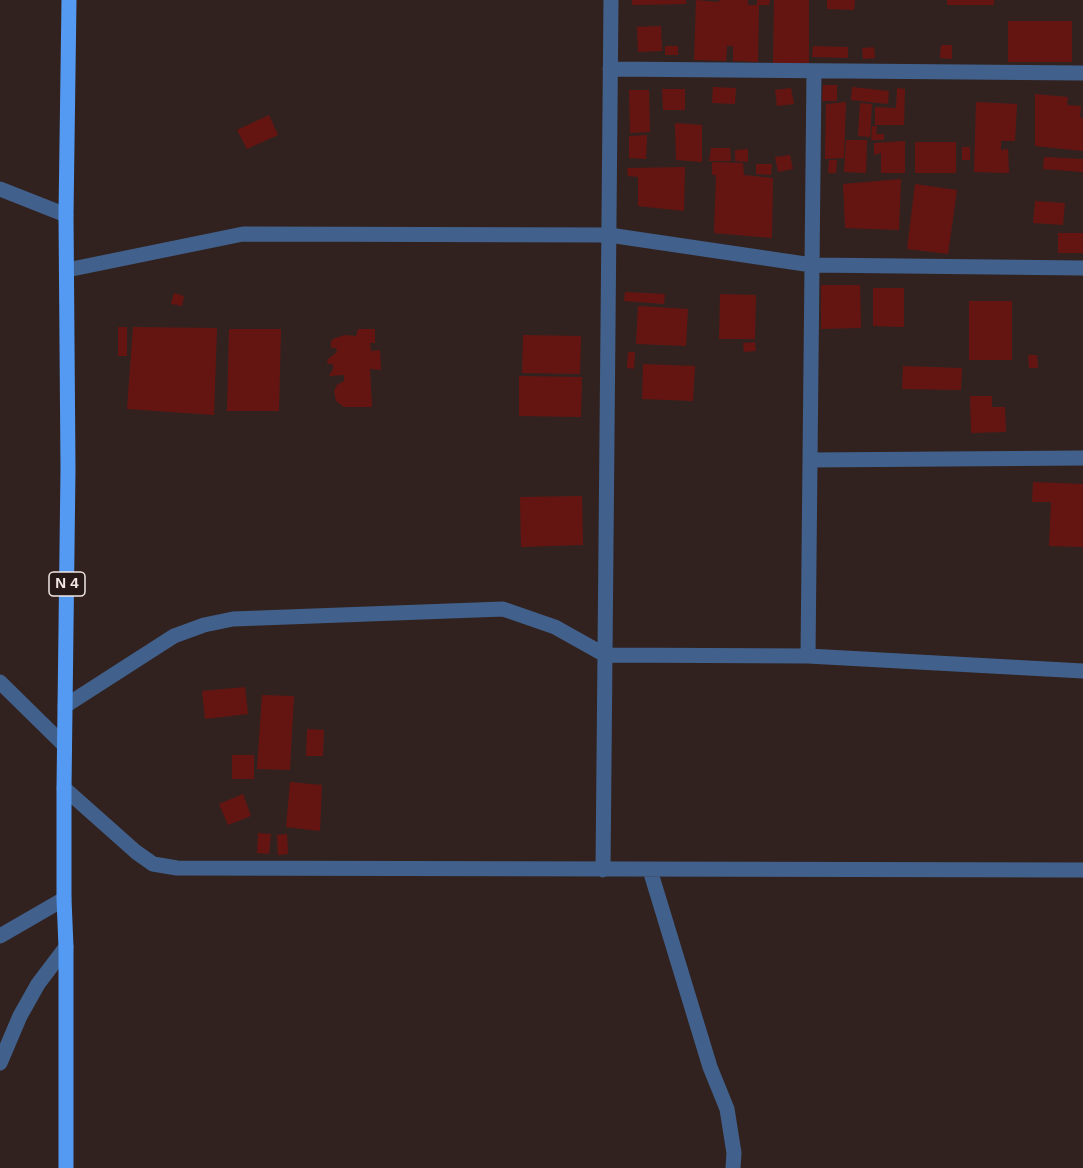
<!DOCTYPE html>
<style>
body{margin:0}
canvas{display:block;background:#312220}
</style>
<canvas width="1083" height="1168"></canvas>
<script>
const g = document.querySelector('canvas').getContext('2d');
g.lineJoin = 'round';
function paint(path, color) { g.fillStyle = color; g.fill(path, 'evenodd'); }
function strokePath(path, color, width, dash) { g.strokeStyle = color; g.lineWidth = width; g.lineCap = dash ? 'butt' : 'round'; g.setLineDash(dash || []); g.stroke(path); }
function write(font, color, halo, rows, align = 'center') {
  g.font = font + ' Arial,sans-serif'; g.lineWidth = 5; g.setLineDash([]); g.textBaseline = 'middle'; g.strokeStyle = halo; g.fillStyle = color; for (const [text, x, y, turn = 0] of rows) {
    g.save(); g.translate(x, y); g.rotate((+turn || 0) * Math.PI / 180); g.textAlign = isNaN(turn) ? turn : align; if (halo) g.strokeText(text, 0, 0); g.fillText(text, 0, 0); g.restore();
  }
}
paint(new Path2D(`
 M632,0h54v4l-54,1z
 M696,0l23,2v-2h29v5h9v-5h13l-1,5h-10l-1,57 -25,-1v-15h-6l-1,15 -32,-1z
 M774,0h35v63h-36z
 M827,0h28l-1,10 -27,-1z
 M947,0h47v5h-47z
 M1008,21h64v41h-64z
 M661,26l1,25 -24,1 -1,-25z
 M941,45h11v14l-12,-1z
 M665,46h13v9h-13z
 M813,46l35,1v11l-36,-1z
 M874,47l1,11 -12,1 -1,-11z
 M823,85h14v16h-15z
 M713,87l23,1 -1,16 -23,-1z
 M852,87l37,4 -1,13 -37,-4z
 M791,88l3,16 -17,2 -2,-16z
 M897,88l8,1 -1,36h-29v-18l21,1z
 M662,89h23v21h-22z
 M629,90h20l1,42 -20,1z
 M1035,94l33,3 -1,8 14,1 -1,11 3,1v33l-48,-5z
 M846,102l-2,56 -19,1 1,-55z
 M976,102l41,2 -2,37h-14v9l7,-1 1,24 -35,-1z
 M860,103l12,1 -2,33 -12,-1z
 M269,115l9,20 -31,14 -10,-19z
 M675,123l27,2v37l-26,-2z
 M872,126h5l-1,8h8v6h-13z
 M647,135l-1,24 -17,-1v-22z
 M846,140h21l-1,33 -22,-1z
 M905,141v32h-24v-20l-7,2v-12z
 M915,142h41v31h-41z
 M962,147h8v13h-8z
 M711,148h19l1,13h-22z
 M748,149v13l-13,-1v-11z
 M790,155l3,14 -15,3 -3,-15z
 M1044,157l39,2v13l-40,-3z
 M829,160h8l-1,13h-8z
 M712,162l31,1 1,12 29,3 -1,60 -58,-5 2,-58h-4z
 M756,164h16l-1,11 -15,-1z
 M685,167l-1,44 -46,-5v-29l-10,-1 -1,-8z
 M901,179l-2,51 -54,-2 -2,-44z
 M915,184l42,6 -9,64 -41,-5z
 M1035,201l30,2 -2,22 -30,-2z
 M1058,233h25v20h-25z
 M821,285h39l1,43 -40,1z
 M873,288h31v39l-31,-1z
 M625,292l40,2 -1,10 -40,-3z
 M174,293l10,3 -2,10 -11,-2z
 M720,294l36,1 -1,44h-36z
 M969,301h43v59h-43z
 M638,306l50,3 -2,37 -50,-2z
 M118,327h9v29h-9z
 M133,327l84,1 -3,87 -87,-6z
 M229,329h52l-2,82h-52z
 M358,329h17v14h-5l1,8 9,-1 1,20 -11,-1 2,38h-28l-8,-6 -2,-10 3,-6 7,-4v-6l-15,1 4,-7v-5h-5l-1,-4 10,-8 -1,-4h-5v-7l4,-3 10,-3 11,1z
 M523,335l58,1 -1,38 -58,-1z
 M755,342l1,9 -12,1 -1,-9z
 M628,352h7l-1,17 -7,-1z
 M1028,355h9l1,13h-9z
 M643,364l52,2 -2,35 -51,-2z
 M903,366l59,2 -1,22 -59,-1z
 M519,376l63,1 -1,40 -62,-1z
 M970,396h22v11h13l1,25 -35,1z
 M1033,482l50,2v63l-34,-1 2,-44h-19z
 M582,496l1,49 -62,2 -1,-50z
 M245,687l3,27 -43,5 -3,-28z
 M262,695l32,1 -4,74 -33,-1z
 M307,729l17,1 -1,26h-17z
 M232,755h22v24h-22z
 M290,782l32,3 -2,46 -34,-4z
 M243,794l8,22 -23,9 -9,-21z
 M258,833l13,1 -2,20 -12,-1z
 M287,834l1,20 -10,1 -1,-20z`), '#651511');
strokePath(new Path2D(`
 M610,69l473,4
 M0,189l66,26
 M67,270l176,-36 366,1 203,30 271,3
 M810,460l273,-2
 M808,656l6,-585
 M0,682l64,63
 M65,706l109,-70 30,-11 29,-6 270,-10 52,18 50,28 203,1 275,15
 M64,788l72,64 17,12 24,4 906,2
 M603,870l8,-870
 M650,870l60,197 17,42 7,44 -1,15
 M0,936l64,-37
 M0,1063l20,-47 18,-32 28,-37`), '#41618c', 15);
strokePath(new Path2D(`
 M66,1168v-221l-2,-48v-111l4,-319 -2,-254 3,-215`), '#559af2', 15);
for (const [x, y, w] of [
 [67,584,36]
]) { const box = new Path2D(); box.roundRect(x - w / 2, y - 12, w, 24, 4.5); g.fillStyle = '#271917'; g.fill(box); strokePath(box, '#f1e7e5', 1.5); }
write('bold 15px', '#f1e7e5', null, [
 ["N 4",67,584]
]);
</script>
